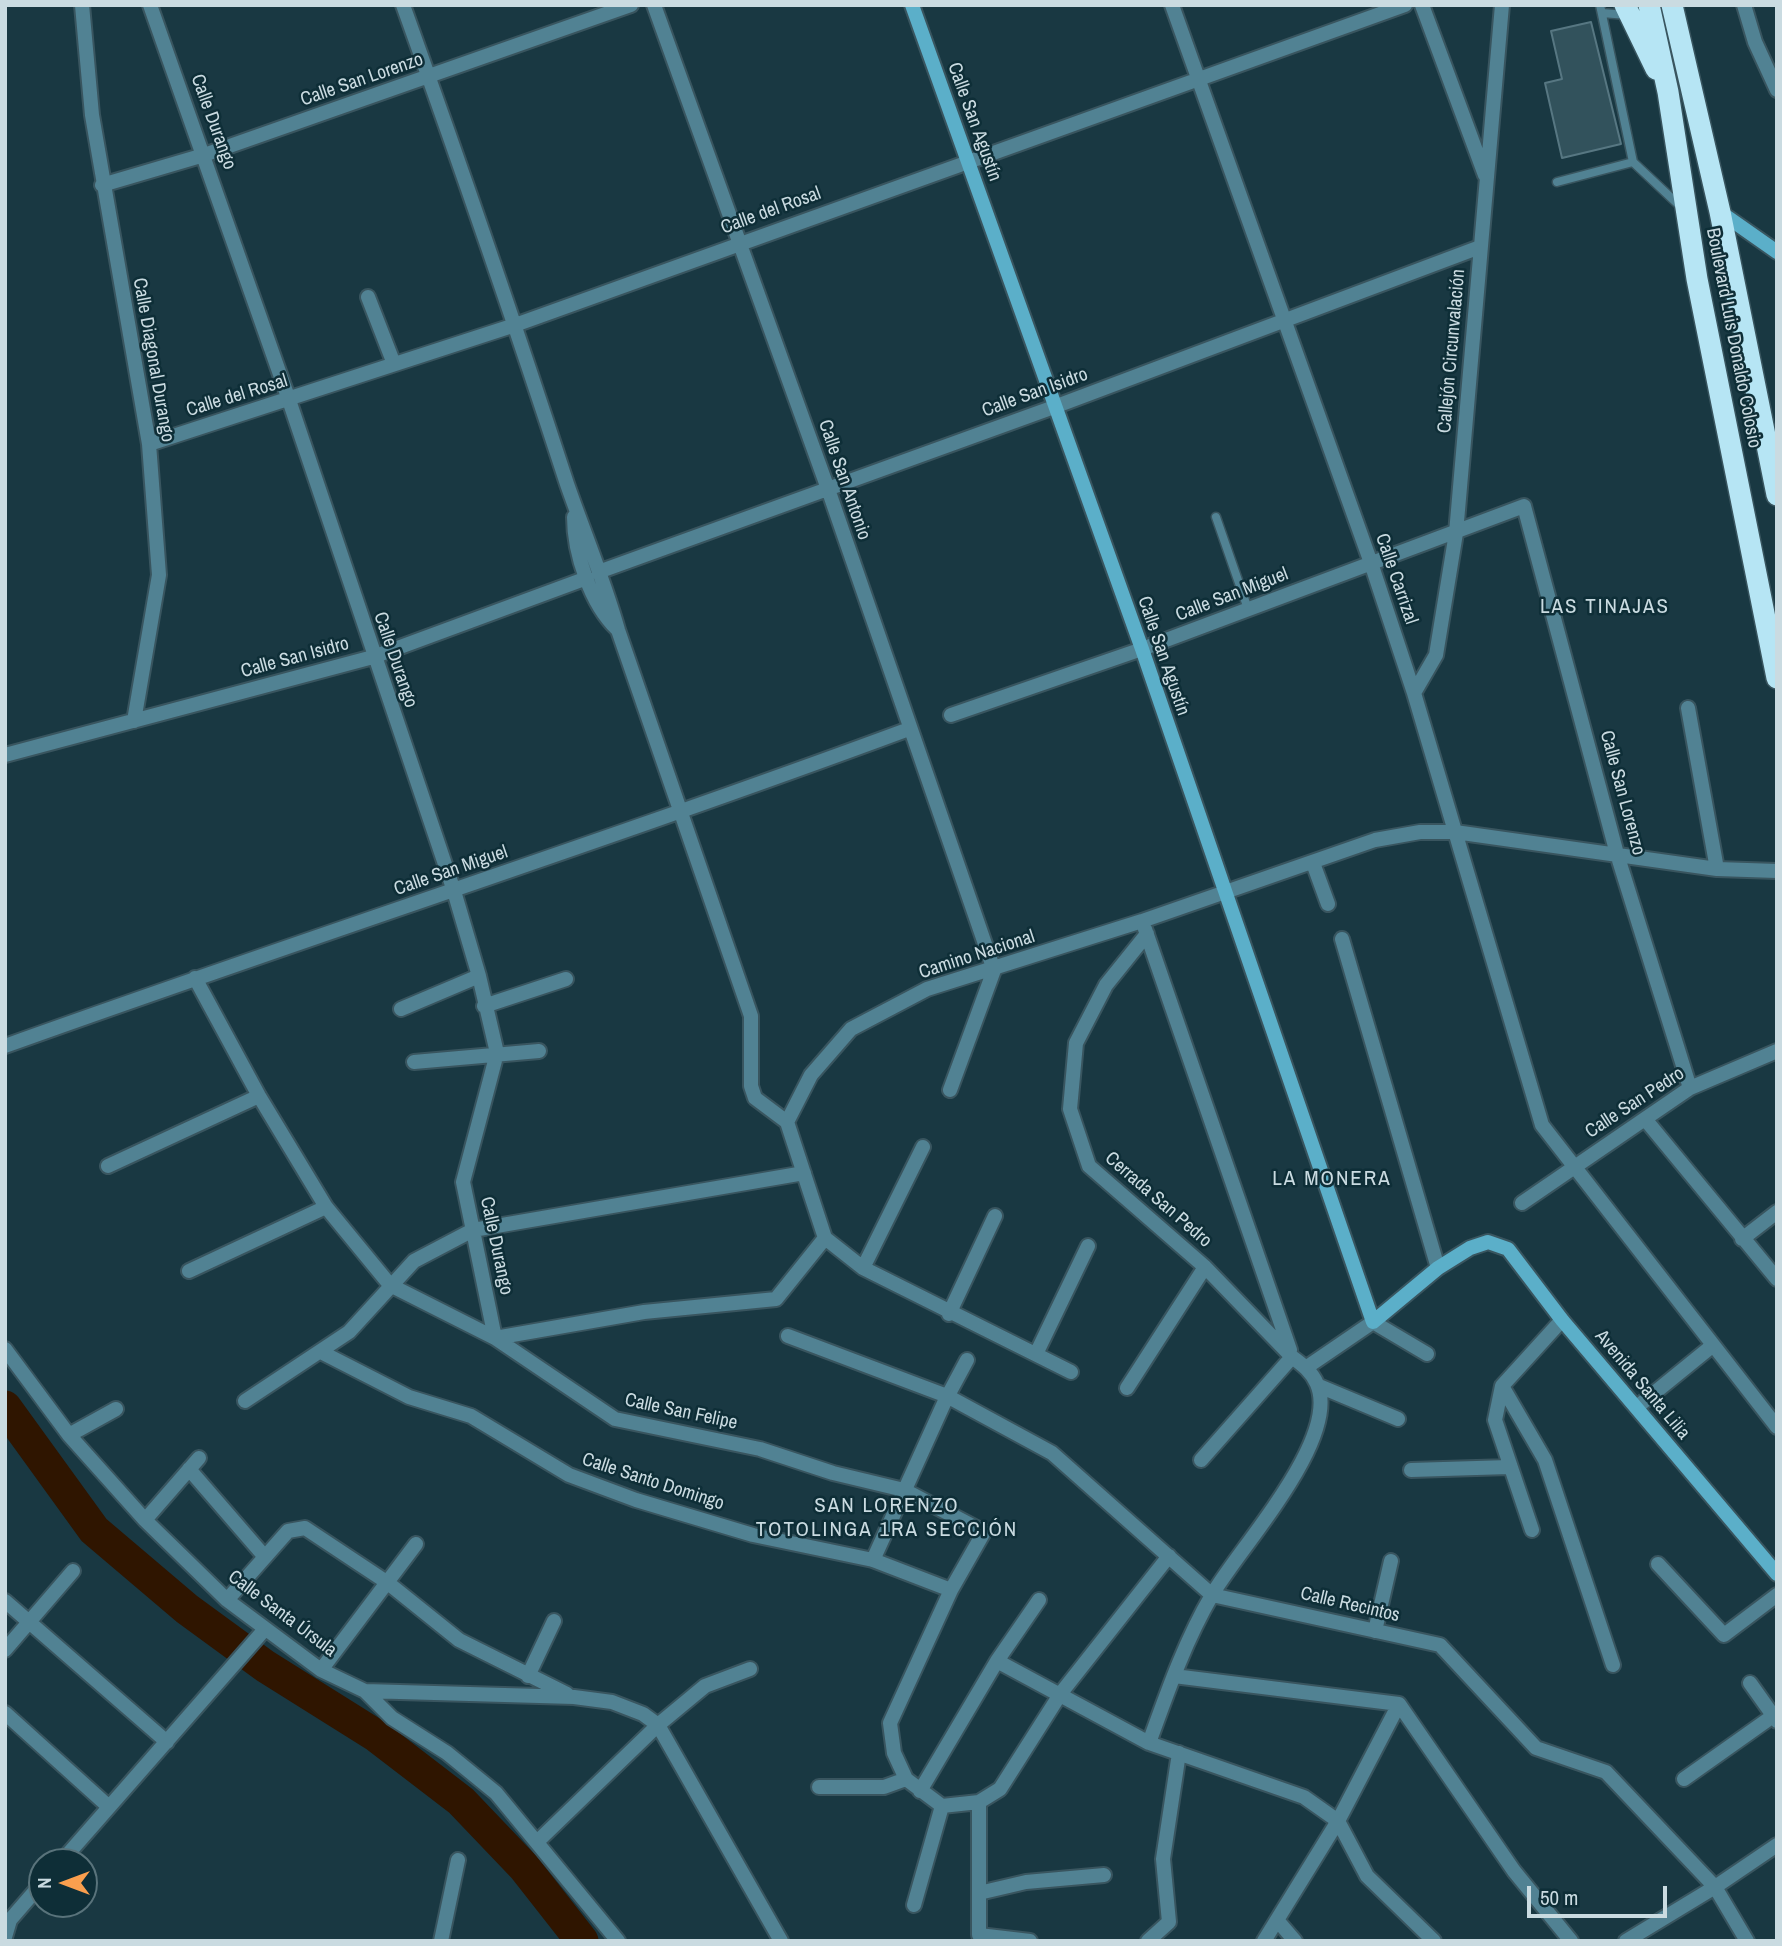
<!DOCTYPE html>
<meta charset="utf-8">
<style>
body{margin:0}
#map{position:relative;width:1782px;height:1946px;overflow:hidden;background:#193842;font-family:"Archivo Narrow",sans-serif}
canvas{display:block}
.frame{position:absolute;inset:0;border:7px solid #cadbe1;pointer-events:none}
.north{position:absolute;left:28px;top:1848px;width:70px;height:70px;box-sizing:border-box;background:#0e2e37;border:2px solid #59737b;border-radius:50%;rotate:270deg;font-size:19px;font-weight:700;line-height:28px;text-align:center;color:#cadbe1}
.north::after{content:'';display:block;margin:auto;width:24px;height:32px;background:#fa9f4e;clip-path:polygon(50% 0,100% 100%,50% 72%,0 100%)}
.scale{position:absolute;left:1527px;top:1886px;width:140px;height:32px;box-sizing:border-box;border:4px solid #cadbe1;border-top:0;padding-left:9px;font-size:21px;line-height:24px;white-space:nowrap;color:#cadbe1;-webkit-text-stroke:5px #0e2e37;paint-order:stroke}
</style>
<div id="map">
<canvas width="1782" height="1946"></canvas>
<div class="frame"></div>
<div class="north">N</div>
<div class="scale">50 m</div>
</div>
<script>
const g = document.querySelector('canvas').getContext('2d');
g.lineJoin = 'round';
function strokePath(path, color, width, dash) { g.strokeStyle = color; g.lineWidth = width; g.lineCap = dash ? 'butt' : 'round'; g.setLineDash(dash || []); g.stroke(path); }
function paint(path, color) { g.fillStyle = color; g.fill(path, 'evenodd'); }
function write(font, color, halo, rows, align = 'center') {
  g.font = font + ' "Archivo Narrow",sans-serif'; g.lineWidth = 5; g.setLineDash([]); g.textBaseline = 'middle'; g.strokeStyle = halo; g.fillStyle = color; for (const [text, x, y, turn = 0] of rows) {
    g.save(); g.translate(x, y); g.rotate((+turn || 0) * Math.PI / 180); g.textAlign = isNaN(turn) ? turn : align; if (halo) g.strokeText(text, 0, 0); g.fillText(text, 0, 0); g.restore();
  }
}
strokePath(new Path2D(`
 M5,1407l89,123 93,79 78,57 110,69 86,66 63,66 58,74`), '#2f1500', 33);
const building = new Path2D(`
 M1591,22l30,122 -59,14 -17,-75 17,-4 -11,-48z`);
paint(building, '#32525c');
strokePath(building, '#577782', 2);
const lane = new Path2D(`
 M1600,5l33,157 47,44
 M1602,13l25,2
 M1557,182l76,-20
 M1216,517l32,92`);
const street = new Path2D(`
 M82,5l10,110 57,329 10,131 -25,146
 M150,5l139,395 165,491 25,85 18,77 -34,129 32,156
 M403,5c57,159 112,319 164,479 17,49 37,96 51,146l133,386v70l4,12 32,24
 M654,5l174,484 166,481 -44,120
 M1172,5l199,558 43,130 128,432 235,302
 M1422,5l63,170
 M1744,5l11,37 22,48
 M102,185l102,-30 427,-150
 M368,297l26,67
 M149,444l366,-119 890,-320
 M574,517c0,37 17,87 43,112
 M601,571l453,-164 426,-160
 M1414,693l22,-38 20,-122 46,-528
 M1688,708l29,161
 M951,715l191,-66 382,-143 93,348 73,234
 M5,755l368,-98 214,-79
 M1313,863l15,41
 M1145,929l145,421
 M1147,934l-41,51 -30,58 -6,66 19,57 116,101 87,90c11,8 20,15 25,27 24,55 -78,164 -105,211 -27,46 -45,98 -63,148
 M1342,939l96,329
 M195,978l64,118 67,111 64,78 105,53 120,81 145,30 73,24 71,17 80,42 -33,58 -61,133 4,30 12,26 36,27 37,-4 21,-13 61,-96 108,-137
 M484,1006l82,-27
 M401,1009l78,-33
 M5,1046c301,-108 604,-206 904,-317
 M414,1062l125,-11
 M1645,1119l132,160
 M108,1166l151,-70
 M1522,1203l168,-115 87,-37
 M1742,1239l35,-27
 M863,1268l60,-121
 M189,1271l137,-64
 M949,1314l46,-98
 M788,1336l159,60 105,57 160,142 228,50 96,103 70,24 109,115 32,54
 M495,1338l149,-26 132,-13 49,-61
 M5,1349l64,86 76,85 82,80 94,70 44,21 27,27 55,35 49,40 122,148
 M321,1352l88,45 62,19 98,59 67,25 117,35 120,25 78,30
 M1037,1352l51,-106
 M1307,1367l66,-45 54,32
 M1071,1372l-208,-104 -38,-30 -38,-116 24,-47 40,-46 76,-40 215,-68 233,-81 45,-8h35l262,37 60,2
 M1319,1386l79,33
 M1502,1386l43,74 68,205
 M1502,1386l-7,34 37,110
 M1502,1386l60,-66
 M1127,1388l78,-121
 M245,1401l104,-69 65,-71 59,-31 331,-57
 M1637,1407l75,-61
 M69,1435l47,-26
 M1201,1460l91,-103
 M189,1469l76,88
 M1411,1470l98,-3
 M145,1520l54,-62
 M873,1560l72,-159 22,-41
 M1658,1564l66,71 53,-40
 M227,1600l61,-69 17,-3 83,55 71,57 108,54
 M5,1601l162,141
 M1375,1631l16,-70
 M5,1650l68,-79
 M997,1661l152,82 155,54 34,24 29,55 67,65
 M321,1670l95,-126
 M528,1676l26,-55
 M1174,1676l225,28 115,167 57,70
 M1750,1683l27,38
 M365,1691l209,6 38,5 31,12 15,11 123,216
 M5,1713l104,94
 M1684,1779l89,-63
 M819,1787h65l22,-8
 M920,1791l77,-130 42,-61
 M979,1802v133l51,6
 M538,1841l120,-116 47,-39 45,-17
 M61,1862l204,-233
 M979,1893l47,-11 78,-7
 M914,1905l28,-99
 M1277,1920l18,21
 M5,1937l5,-17 32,-37
 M441,1941l17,-81
 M1148,1941l21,-19 -6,-63 16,-106
 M1264,1941l74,-120 61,-117
 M1626,1941l89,-54 62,-42`);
const secondary = new Path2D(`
 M912,5l230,644 231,673 65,-54 32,-20 18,-6 20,7 54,71 215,254
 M1720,212l57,40`);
const highway = new Path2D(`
 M1625,5l31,64
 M1649,5l19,87 29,187 80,399
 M1672,5l48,207 57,283`);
strokePath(lane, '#39555f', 11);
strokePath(street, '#39555f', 18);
strokePath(secondary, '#39555f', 18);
strokePath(highway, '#39555f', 24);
strokePath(lane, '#518293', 8);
strokePath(street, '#518293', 14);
strokePath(secondary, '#5bafc9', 14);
strokePath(highway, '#b6e5f4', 21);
write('19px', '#cadbe1', '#0e2e37', [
 ["Calle San Lorenzo",362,80,-19],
 ["Calle Durango",213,122,70],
 ["Calle San Agustín",974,122,70],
 ["Calle del Rosal",771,211,-20],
 ["Boulevard Luis Donaldo Colosio",1733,338,79],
 ["Callejón Circunvalación",1452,351,-85],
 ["Calle Diagonal Durango",153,360,80],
 ["Calle San Isidro",1035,393,-20],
 ["Calle del Rosal",237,396,-17],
 ["Calle San Antonio",844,480,71],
 ["Calle Carrizal",1396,579,71],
 ["Calle San Miguel",1232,595,-21],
 ["Calle San Agustín",1163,656,71],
 ["Calle San Isidro",295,658,-15],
 ["Calle Durango",395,660,71],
 ["Calle San Lorenzo",1622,793,75],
 ["Calle San Miguel",451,871,-19],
 ["Camino Nacional",977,955,-18],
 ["Calle San Pedro",1635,1103,-33],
 ["Cerrada San Pedro",1158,1200,41],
 ["Calle Durango",496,1246,78],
 ["Avenida Santa Lilia",1642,1385,50],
 ["Calle San Felipe",681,1412,12],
 ["Calle Santo Domingo",653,1482,18],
 ["Calle Recintos",1350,1605,13],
 ["Calle Santa Úrsula",282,1614,37]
]);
g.letterSpacing = '2px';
write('21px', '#cadbe1', '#0e2e37', [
 ["LAS TINAJAS",1605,607],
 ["LA MONERA",1332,1179],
 ["SAN LORENZO",887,1506],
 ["TOTOLINGA 1RA SECCIÓN",887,1530]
]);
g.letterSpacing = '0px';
</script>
